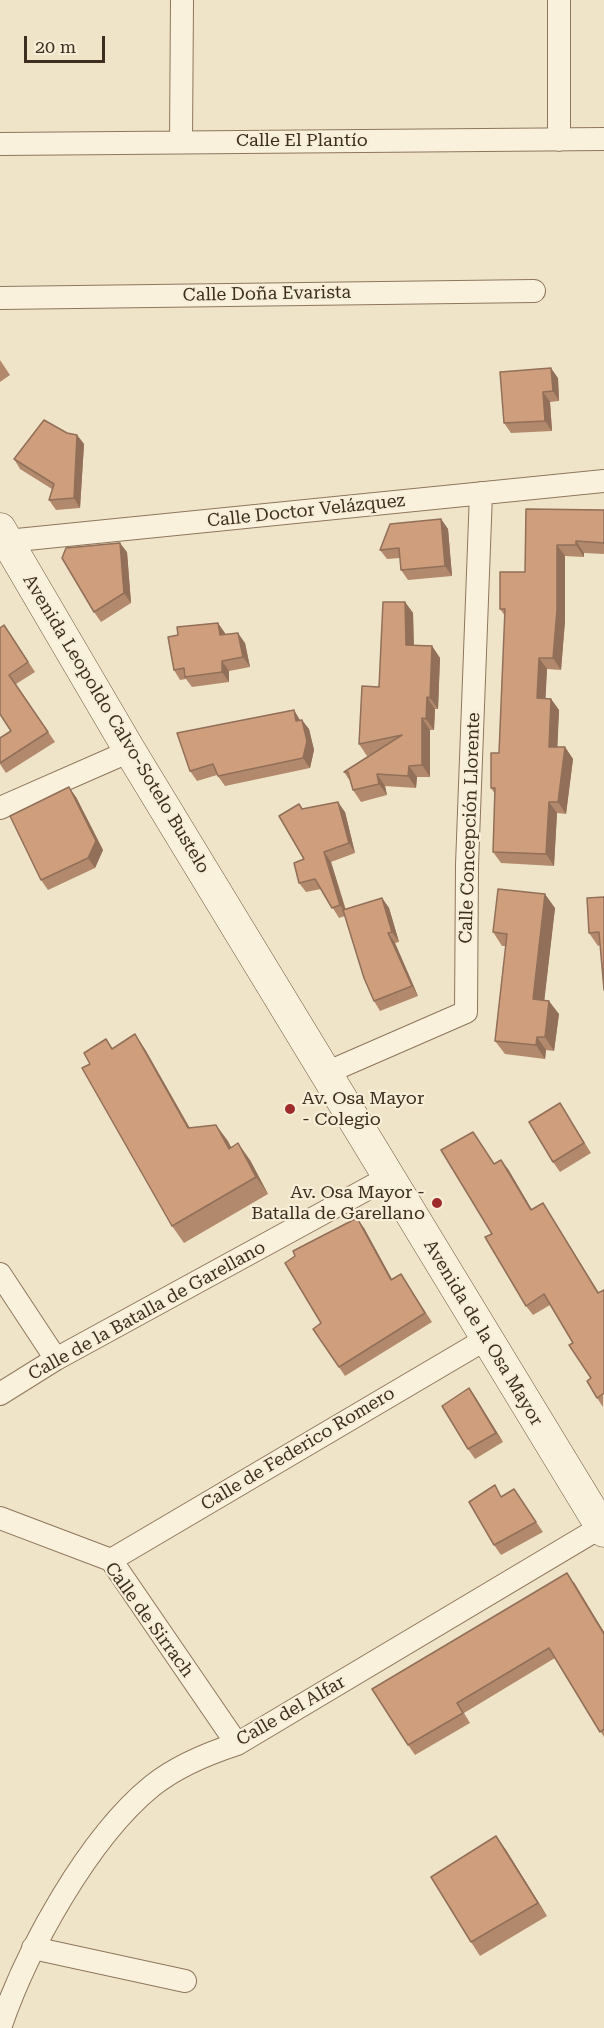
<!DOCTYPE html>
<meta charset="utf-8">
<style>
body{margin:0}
#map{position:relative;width:604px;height:2028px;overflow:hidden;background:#f0e4c8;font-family:"Roboto Serif",serif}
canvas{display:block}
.scale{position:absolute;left:24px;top:36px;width:81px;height:27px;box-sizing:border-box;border:3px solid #3d2e20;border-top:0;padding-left:8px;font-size:18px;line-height:21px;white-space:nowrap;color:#3d2e20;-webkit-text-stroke:4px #f7eed8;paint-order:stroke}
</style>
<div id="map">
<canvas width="604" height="2028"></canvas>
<div class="scale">20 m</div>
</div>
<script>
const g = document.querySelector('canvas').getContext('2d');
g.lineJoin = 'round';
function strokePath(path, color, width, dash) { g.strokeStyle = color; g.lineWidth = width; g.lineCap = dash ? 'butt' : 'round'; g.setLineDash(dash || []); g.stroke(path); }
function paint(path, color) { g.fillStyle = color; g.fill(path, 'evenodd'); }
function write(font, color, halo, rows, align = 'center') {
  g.font = font + ' "Roboto Serif",serif'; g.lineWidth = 4.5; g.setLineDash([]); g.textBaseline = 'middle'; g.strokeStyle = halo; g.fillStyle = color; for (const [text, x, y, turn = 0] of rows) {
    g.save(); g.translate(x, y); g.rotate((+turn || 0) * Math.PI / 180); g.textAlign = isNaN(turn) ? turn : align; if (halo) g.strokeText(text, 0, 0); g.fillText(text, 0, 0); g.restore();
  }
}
const minor = new Path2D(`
 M559,0v140
 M181,141l1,-141
 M0,144l604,-5
 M0,298l534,-7
 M7,541l597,-60
 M0,808l130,-57
 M326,1073l140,-61 1,-147 14,-372
 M0,1274l56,85
 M0,1394l56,-35 333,-182
 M0,1518l111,42 126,184
 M111,1560l375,-221
 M33,1948l152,33
 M0,2028c26,-77 88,-190 152,-242 25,-20 54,-32 85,-42l364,-217`);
const secondary = new Path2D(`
 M0,529l130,222 474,780`);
strokePath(minor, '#8d765c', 24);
strokePath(secondary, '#6f573f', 33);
strokePath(minor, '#faf1dc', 22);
strokePath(secondary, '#faf1dc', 32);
paint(new Path2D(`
 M0,360l10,15 -10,7z
 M558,378l1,23 -9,1 2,29 -41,2 -7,-10z
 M67,433l10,2 7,9 -4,64 -24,2 -7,-10 3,-11 -32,-20 -6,-10z
 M526,509l78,1v44l-20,-1v4l-19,-1v65l-4,49 -14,-1 -2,30h6l8,11 -2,37h8l8,12 -7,55 -9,-1 -3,53 -53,-3 -8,-11 2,-58 -4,-6 8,-35 6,-137 -5,-7 25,-37z
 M441,519l7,10 4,47 -44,4 -7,-10 -1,-12 -13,1 -7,-9z
 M127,552l4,51 -30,19 -7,-10z
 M405,602l8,11 1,33h18l8,12 -2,51h-3l-1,21h-4v47h-13l-1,11 -31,-2 2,9 -26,7 -8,-12 -3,-9 -6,-9 27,-17 -4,1 -8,-12 20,-57z
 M225,633v1l20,9 5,24 -21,4v11l-37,5 -6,-8 -6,1 -6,-10z
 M11,635l24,37 -19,12 39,58 -49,31 -6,-9v-26l11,-7 -11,-17z
 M300,720l9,9 5,21 -4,18 -85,18 -8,-11 -20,6 -7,-10z
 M76,797l27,53 -8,18 -47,22 -7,-10z
 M299,804l3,5 43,3 10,41 -24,9 15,48 36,-12 7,10 10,34 -4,1 23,53 -38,15 -6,-10 -29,-85 -6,2 -18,-29 -15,3 -7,-9 5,-24z
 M604,897v94l-4,-46 -2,1 -9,-13z
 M555,908l-11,92 15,14 -5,37 -8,-1 -1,9 -40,-5 -10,-13 11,-95h-4l-9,-14z
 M135,1034l11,17 44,77 26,-3 15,22 19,13 18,34 -84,49 -12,-17 -60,-177z
 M560,1103l31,50 -31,19 -7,-10z
 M495,1164l13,5 24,41 11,-7 56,90 5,-3 -1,117 -6,-9 -6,-20 -18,-35 -23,-38 -17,10 -7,-9 -34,-72z
 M364,1228l28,52 9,-6 31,48 -87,54 -32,-47 8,-6z
 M469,1388l34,54 -28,17 -7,-10z
 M514,1489l29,43 -42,23 -7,-10 8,-49z
 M574,1582l30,50v105l-49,-79 -91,55 6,10 -55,32 -7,-10z
 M506,1850l41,66 -67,40 -9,-14z`), '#b2896c');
paint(new Path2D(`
 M551,368l7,10 1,23 -6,-10z
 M543,392l7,10 2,29 -7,-10z
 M77,435l7,9 -4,64 -6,-10z
 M441,519l7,10 4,47 -7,-10z
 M576,541l8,12v4l-8,-12z
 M120,543l7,9 4,51 -7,-10z
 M557,545l8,11v65l-4,49 -8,-12z
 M405,602l8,11 1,44 -8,-12z
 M218,623l7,10 1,11 -6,-9z
 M238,633l7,10 5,24 -7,-10z
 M432,646l8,12 -2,51 -8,-11z
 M539,658l8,11 -2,41 -8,-12z
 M222,661l7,10v11l-7,-10z
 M427,697l8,12 -1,21 -8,-11z
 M551,699l8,11 -2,48 -8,-11z
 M294,710l6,10 -4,1z
 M422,718l8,12v47l-8,-12z
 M302,720l7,9 5,21 -4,18 -7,-10z
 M565,747l8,12 -7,55 -8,-12z
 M409,766l8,11 -1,11 -8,-12z
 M377,774l8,12 2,9 -8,-11z
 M69,787l7,10 27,53 -8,18 -7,-10z
 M338,802l7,10 10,41 -6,-10z
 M549,802l8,11 -3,53 -8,-12z
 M324,852l7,10 16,53 -7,-10z
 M545,894l10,14 -12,104 -10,-13z
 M382,898l7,10 10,34 -7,-10z
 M388,933l7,10 23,53 -6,-10z
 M549,1001l10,13 -5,37 -9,-14z
 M135,1034l11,17 53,94 -11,-17z
 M537,1037l9,13 -1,9 -9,-14z
 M216,1125l12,16 12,24 -11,-16z
 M238,1143l12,17 18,34 -12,-17z
 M501,1160l7,9 30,51 -7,-10z
 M357,1218l7,10 34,62 -7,-10z
 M469,1388l7,10 27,44 -7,-9z
 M567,1573l37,59v2z
 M496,1836l10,14 41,66 -9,-13z`), '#916f58');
const building = new Path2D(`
 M551,368l2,23 -10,1 2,29 -41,2 -4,-51z
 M44,420l23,13 10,2 -3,63 -25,2 5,-16 -40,-25z
 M526,509l78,1v33l-28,-2v4h-19v65l-4,48h-14l-2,40 14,1 -2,48h16l-7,55h-9l-3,52 -53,-2 2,-64h-4v-35h8l6,-144h-5v-37h25z
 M441,519l4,47 -44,4 -2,-22 -19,2 10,-26z
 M120,543l4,50 -30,19 -32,-54 4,-10z
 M383,602h22l1,43 26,1 -2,52 -3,-1 -1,22 -4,-1v47l-13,1 -1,10 -31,-2 2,10 -26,6 -5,-18h-4l58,-37 -43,9 3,-58 17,1z
 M218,623l2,12 18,-2 5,24 -21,4v11l-37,5 -1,-9 -10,2 -6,-33 10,-2 -1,-8z
 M4,625l24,37 -19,13 39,57 -48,31v-25l11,-7 -11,-17v-86z
 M294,710l2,11 6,-1 5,21 -4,17 -85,18 -5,-12 -23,7 -13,-38z
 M69,787l27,54 -8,17 -47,22 -31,-64z
 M338,802l11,41 -25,9 16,53 -8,3 -17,-29 -16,4 -5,-20 10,-4 -25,-43 20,-12 3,5z
 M498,889l47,5 -12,105 16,2 -4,36h-8l-1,8 -41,-4 12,-107 -14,-2z
 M604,897v93l-5,-58 -10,1 -2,-35z
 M382,898l10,34 -4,1 24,53 -38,15 -10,-23 -21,-68z
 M135,1034l53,94 28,-3 13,24 9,-6 18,34 -84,49 -90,-158 8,-4 -6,-11 22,-14 6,10z
 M560,1103l24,40 -31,19 -24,-40z
 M473,1132l21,32 7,-4 30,50 12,-7 55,90 6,-3v103l-7,5 -10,-17 4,-3 -22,-33 4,-2 -29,-49 -18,12 -41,-69 7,-3 -51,-84z
 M357,1218l34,62 10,-6 24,39 -86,54 -26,-38 8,-6 -36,-60 10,-7 -2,-5z
 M469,1388l27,45 -28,16 -26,-43z
 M495,1485l6,12 13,-8 22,33 -42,23 -25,-43z
 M567,1573l37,61v95l-4,3 -51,-84 -92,55 6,10 -55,32 -36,-56z
 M496,1836l42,67 -67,39 -40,-65z`);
paint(building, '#cf9f7d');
strokePath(building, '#916f58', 1.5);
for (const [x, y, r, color] of [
 [290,1109,6,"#9e2a2b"],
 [437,1203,6,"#9e2a2b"]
]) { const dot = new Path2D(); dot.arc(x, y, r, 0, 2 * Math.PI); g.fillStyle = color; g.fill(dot); strokePath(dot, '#f7eed8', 2); }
write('18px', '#3d2e20', '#f7eed8', [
 ["Calle El Plantío",302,141],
 ["Calle Doña Evarista",267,294,-1],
 ["Calle Doctor Velázquez",306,511,-6],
 ["Avenida Leopoldo Calvo-Sotelo Bustelo",116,724,59],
 ["Calle Concepción Llorente",470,828,-88],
 ["Calle de la Batalla de Garellano",147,1311,-29],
 ["Avenida de la Osa Mayor",483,1333,59],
 ["Calle de Federico Romero",298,1449,-31],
 ["Calle de Sirrach",149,1620,54],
 ["Calle del Alfar",291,1711,-30]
]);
write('18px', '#3d2e20', '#f7eed8', [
 ["Av. Osa Mayor",302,1099],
 ["- Colegio",302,1120],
 ["Av. Osa Mayor -",425,1193,"right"],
 ["Batalla de Garellano",425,1214,"right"]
], 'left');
</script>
